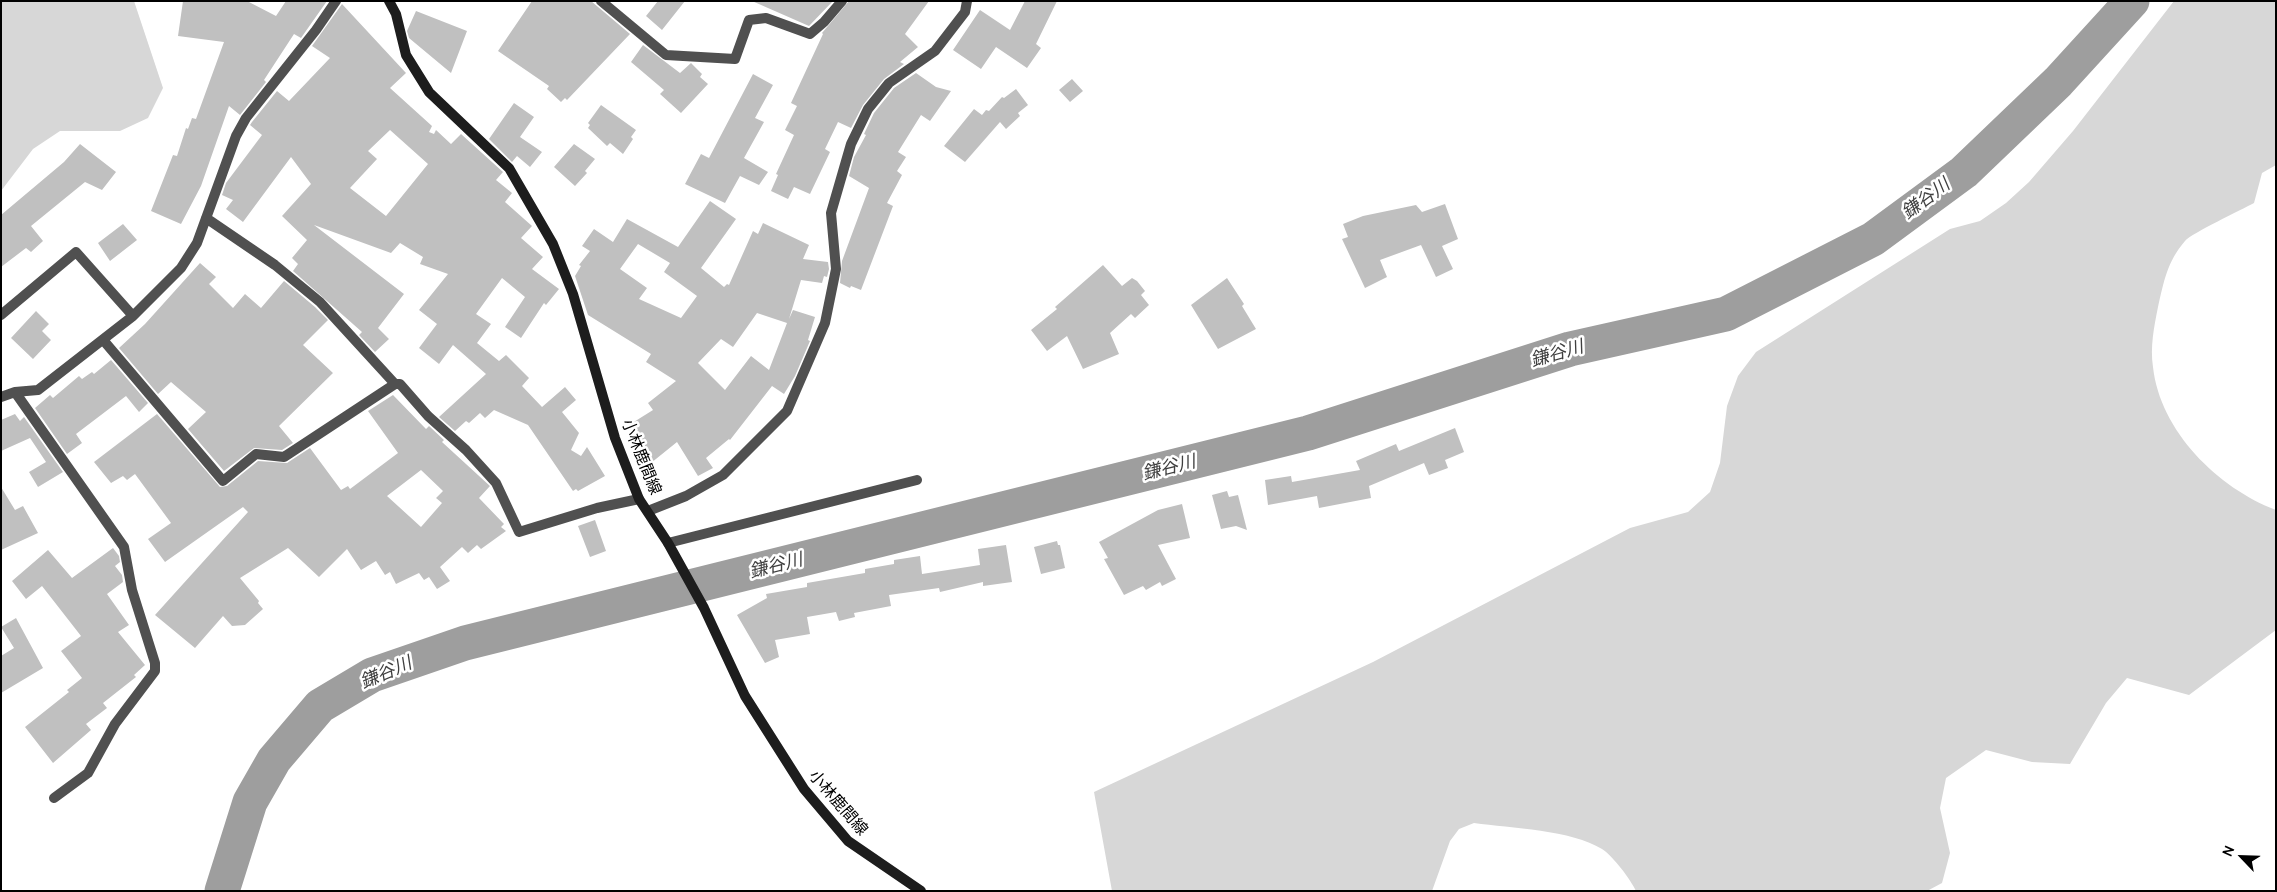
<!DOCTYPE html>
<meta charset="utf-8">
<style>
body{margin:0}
#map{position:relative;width:2277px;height:892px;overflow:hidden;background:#fff;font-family:Cabin,sans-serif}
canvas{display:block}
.frame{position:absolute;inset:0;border:2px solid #000;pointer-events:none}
.north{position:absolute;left:2217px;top:832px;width:50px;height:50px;-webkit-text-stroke:4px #fff;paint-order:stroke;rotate:294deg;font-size:14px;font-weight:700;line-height:20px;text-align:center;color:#000}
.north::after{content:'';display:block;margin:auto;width:18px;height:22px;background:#000;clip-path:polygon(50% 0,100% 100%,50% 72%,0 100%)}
</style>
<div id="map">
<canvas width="2277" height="892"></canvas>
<div class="frame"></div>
<div class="north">N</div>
</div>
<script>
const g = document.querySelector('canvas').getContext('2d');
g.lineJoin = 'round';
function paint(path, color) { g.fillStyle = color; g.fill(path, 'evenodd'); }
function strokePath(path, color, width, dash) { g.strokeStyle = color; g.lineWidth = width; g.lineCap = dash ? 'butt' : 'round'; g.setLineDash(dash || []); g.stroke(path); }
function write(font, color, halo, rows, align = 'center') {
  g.font = font + ' Cabin,"Noto Sans JP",sans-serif'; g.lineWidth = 5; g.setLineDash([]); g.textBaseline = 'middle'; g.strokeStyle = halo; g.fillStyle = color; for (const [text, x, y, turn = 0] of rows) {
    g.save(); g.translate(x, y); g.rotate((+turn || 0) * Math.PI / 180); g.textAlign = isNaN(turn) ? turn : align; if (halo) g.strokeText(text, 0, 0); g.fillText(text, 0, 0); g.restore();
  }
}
paint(new Path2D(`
 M1,1h133l29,87 -15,30 -28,13h-60l-27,18 -32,42z
 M2174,1h102v164l-14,8 -8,30c-13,7 -62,30 -69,38 -18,21 -21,40 -27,66 -4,20 -8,40 -5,60 7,64 65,121 123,143v120l-87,65 -62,-17 -21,25 -36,61 -38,-2 -46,-12 -40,28 -6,30 10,45 -8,30 -15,8h-291c-5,-11 -23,-35 -34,-42 -30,-19 -91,-21 -128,-26l-15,6 -9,12 -18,50h-320l-18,-99 279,-130 257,-134 58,-16 22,-20 10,-29 7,-57 11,-30 18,-24 194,-123 30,-8 26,-18 23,-21 44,-51z`), '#d7d7d7');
strokePath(new Path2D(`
 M222,891l28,-89 24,-42 46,-54 52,-31 93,-32 843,-210 262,-84 156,-35 147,-75 91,-67 94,-90 74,-81`), '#9e9e9e', 35);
paint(new Path2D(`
 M183,1h64l29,15 10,-15h41l-26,37 -7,-4 -30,46 2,2 -26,33 -11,-9 -28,80 -20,38 -30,-13 22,-56 4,1 9,-28 2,1 4,-11 4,1 28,-77 -46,-6z
 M532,1h59l39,33 -63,66 -2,-2 -4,4 -14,-13 2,-3 -51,-35z
 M658,1h27l-23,29 -16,-14z
 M752,1h81l-24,25z
 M849,1h80l-24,33 13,13 -18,15 4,2 -20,15 -21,26 -12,23 -13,-6 -13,27 5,3 -20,42 -16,-7 -6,12 -17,-8 7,-16 -2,-1 18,-39 -9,-5 12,-24 -6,-3 32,-69 -1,-1z
 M1025,1h32l-21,43 5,4 -14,20 -31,-21 -15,22 -28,-19 27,-40 30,20z
 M342,4l64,69 -16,15 42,38 -3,6 5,2 2,-4 15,14 10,-10 42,38 -7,8 16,13 -7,9 27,24 -11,12 22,19 -11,12 27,20 -13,16 -2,-2 -23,35 -16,-11 20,-30 -23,-19 -26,36 15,10 -14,19 22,18 7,-6 23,23 -7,8 20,21 23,-20 11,13 -14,12 17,21 -8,17 10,6 6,-9 18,29 -27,15 -2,-2 -3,2 -45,-66 -34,-15 -9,8 -5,-5 -11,10 -3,-2 -11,10 -16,-14 47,-43 -33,-29 -14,19 -20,-16 18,-24 -18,-14 29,-36 -28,-10 3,-7 -23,-14 -9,10 -77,-28 90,69 -26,34 11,11 -14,13 -16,-17 3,-3 -69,-61 5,-7 -6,-6 15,-18 -25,-24 29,-32 -20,-27 -48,65 -17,-13 7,-9 -11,-5 4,-12 36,-48 -12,-10 2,-3 25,-31 12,10 41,-43 -18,-12zM390,130l38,34 -42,52 -36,-28 27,-29 -9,-8z
 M416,11l51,20 -16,42 -42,-35 -2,-7z
 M643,45l37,28 11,-10 11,11 -2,3 8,7 -27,29 -21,-19 4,-4 -33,-28z
 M916,73l20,14 15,4 -21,30 -9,-6 -23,37 8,5 -9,14 5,4 -15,28 6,3 -32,84 -10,-4 -1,2 -10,-5 2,-22 27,-73 -20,-12 5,-19 12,-22 -2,-1 10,-21 20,-25z
 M753,74l20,11 -18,33 9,4 -20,36 24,14 -9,13 -19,-9 -15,27 -40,-19 16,-30 8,4z
 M1072,79l11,12 -13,11 -11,-12z
 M1016,89l12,16 -10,8 2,3 -14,13 -6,-7 -35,40 -21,-16 30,-37 8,6 4,-5 3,1 13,-14 2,1z
 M514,103l20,14 -14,20 22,15 -12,15 -13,-11 -5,6 -23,-23z
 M601,105l35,25 -5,7 2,2 -10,15 -13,-11 -3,3 -19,-18 2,-3 -2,-2z
 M80,144l36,28 -14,18 -17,-8 -54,44 12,15 -12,11 -5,-4 -25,19v-52l63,-53z
 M574,144l21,15 -10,12 2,2 -12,13 -21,-19z
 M710,201l26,18 -35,49 23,19 3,-3 2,1 24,-54 5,3 5,-11 46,22 -6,14 25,3 1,7 -2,8 -3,-1 -2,7 -21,-3 -12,39 4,-9 22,7 -7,23 2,1 -15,35 -11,18 -12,-8 -42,54 -1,-1 -23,19 7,10 -15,8 -21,-34 -26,21 -15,-16 4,-4 -11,-18 24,-15 -5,-7 28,-22 -30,-19 5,-8 -63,-39 -13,-39 6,-10 -2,-1 11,-14 -8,-5 12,-17 19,13 14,-23 51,28zM638,244l32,19 -6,9 33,24 -16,22 -42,-19 8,-11 -27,-19zM757,313l30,10 -18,47 -18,-14 -26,34 -27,-27 23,-24 12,8z
 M1445,204l13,35 -16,7 11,23 -17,8 -15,-32 -41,15 7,17 -22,11 -23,-49 6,-2 -5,-13 20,-8 53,-11 6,7z
 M123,224l14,16 -27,21 -12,-18z
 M200,263l16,14 -7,7 24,24 12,-14 16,14 23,-27 31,26 13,13 -25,25 30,28 -54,53 14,17 -11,7 -28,-2 -30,23 -36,-42 18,-17 -35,-30 -13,12 -39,-46 26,-24z
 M1103,265l19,21 10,-8 5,3 8,10 -4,4 8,10 -14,13 -4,-4 -21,19 9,21 -36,15 -16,-33 -20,15 -16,-21 26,-21 -2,-2z
 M1227,278l17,26 -2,2 14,23 -38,20 -27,-44z
 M36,311l13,13 -7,7 9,9 -18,19 -22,-21z
 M111,360l37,43 -9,9 -13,-16 -50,38 6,9 -15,11 -32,-46 15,-13 3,3 26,-22 3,3 10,-7 2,2z
 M393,395l33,34 3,-3 15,14 -2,2 48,44 -11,12 25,26 -3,3 5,4 -25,18 -4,-4 -9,8 -6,-6 -22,20 10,14 -13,8 -8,-12 -5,3 -5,-7 -23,11 -6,-12 -5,3 -9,-14 -15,9 -14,-21 -28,28 -31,-29 -48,30 19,23 -1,2 5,6 -18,16 -13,1 -9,-10 -28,32 -40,-33 93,-103 -5,-5 -78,55 -17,-23 23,-16 -36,-49 -8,6 -4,-4 -12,7 -17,-21 63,-48 63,73 7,-1 31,-25 29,2 23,-15 31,42 7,-4 2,3 48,-36 -30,-42zM421,470l22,21 -7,7 6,5 -21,24 -34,-31z
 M15,414l5,7 4,-4 39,55 -25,15 -9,-15 17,-10 -16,-24 -29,13v-31z
 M1455,428l9,24 -19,8 3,8 -19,7 -5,-12 -55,23 2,12 -52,10 -2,-12 -49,9 -3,-25 26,-4 1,6 68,-12 -4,-9 40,-17 3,7z
 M1,487l14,23 8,-4 15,27 -37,17z
 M1227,491l2,6 9,-2 9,35 -11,-4 -15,3 -9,-34z
 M1182,504l8,34 -32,7 18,34 -14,7 -2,-4 -14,8 -3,-4 -19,9 -20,-36 4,-1 -9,-16 59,-32z
 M595,520l11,31 -16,6 -12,-31z
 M1057,541l1,4h2l5,23 -24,6 -7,-27z
 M1006,545l6,37 -29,4v-4l-43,10 -1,-4 -50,7 2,11 -37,7 1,4 -16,4 -3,-9 -29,5 3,17 -35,6 4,17 -14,6 -28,-48 30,-17 -1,-4 41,-7v-4l58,-10v-4l29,-5v-4l26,-4 2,18 58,-9 -2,-16z
 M113,548l6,8 1,6 -5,4 7,9 1,7 -16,12 22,31 -11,7 27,33 -11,10 2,2 -33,26 4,5 -21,16 5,6 -38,33 -28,-36 44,-35 -2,-2 15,-12 -21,-27 20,-15 -39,-50 -16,13 -14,-18 36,-31 24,28z
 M16,618l27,50 -42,25v-37l13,-8 -13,-21z`), '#c0c0c0');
strokePath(new Path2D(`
 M601,1l65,54 69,4 14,-39 17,-2 44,16 14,-12 18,-21
 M206,218l69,47 45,37 75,82h5l28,32 38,34 30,33 23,49 78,-24 42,-9
 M1,315l75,-63 57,64
 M104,341l119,140 33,-27 28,3 111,-73
 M15,392l109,155 8,43 23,73v8l-40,53 -27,49 -34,25
 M1,397l14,-5 23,-2 95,-74 48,-48 16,-25 39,-107 10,-18 70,-88 20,-29
 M648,511l38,-15 37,-21 64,-64 38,-88 11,-54 -5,-56 20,-69 17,-35 21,-26 46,-32 30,-39 2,-11
 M668,543l249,-63`), '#505050', 10);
strokePath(new Path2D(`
 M389,1l7,13 10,41 23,37 80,76 44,76 20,50 42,144 24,61 29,44 36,65 41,88 59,93 44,52 73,50`), '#1d1d1d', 10);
write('16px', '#000', '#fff', [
 ["小林鹿間線",641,457,68],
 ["小林鹿間線",838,803,49]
]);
write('italic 18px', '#3f3f3f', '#fff', [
 ["鎌谷川",1926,199,-37],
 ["鎌谷川",1557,354,-16],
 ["鎌谷川",1169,468,-14],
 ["鎌谷川",776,566,-14],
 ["鎌谷川",386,673,-23]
]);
</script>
